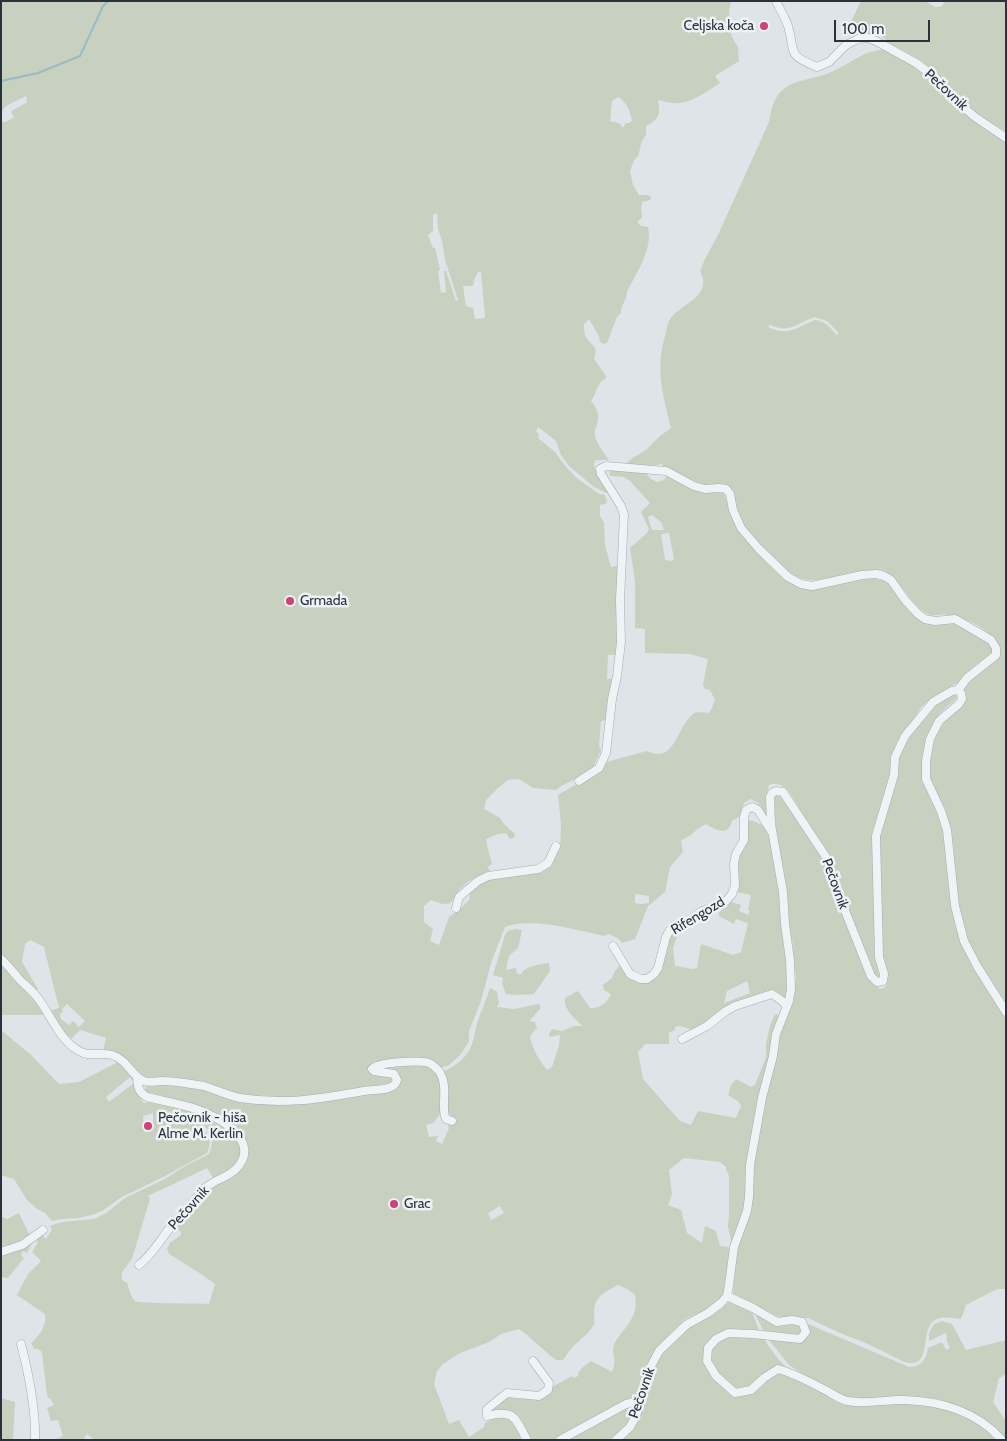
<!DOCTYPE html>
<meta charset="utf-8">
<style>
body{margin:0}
#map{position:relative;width:1007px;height:1441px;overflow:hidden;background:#dee4e7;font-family:Cabin,sans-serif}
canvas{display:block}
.frame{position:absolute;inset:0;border:2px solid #27343e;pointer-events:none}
.scale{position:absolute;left:834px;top:20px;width:96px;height:22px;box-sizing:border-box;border:2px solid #27343e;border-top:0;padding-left:6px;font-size:15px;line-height:18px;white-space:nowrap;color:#27343e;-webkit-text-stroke:4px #edf2f5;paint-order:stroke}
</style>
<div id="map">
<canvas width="1007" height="1441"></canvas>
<div class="frame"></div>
<div class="scale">100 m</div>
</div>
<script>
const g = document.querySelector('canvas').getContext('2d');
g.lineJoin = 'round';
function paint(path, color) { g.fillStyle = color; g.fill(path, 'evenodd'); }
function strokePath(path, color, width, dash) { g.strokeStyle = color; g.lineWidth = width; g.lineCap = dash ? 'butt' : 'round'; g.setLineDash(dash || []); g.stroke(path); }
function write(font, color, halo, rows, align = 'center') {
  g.font = font + ' Cabin,sans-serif'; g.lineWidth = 5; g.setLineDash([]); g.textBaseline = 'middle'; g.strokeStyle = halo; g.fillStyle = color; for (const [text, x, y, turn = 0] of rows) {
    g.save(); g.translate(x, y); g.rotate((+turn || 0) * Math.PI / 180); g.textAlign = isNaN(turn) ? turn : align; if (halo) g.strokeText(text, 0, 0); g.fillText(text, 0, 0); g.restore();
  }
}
paint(new Path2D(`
 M1,1h730l-2,10 1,18 2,8 6,10 1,14 -24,15 5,7c-13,8 -27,20 -43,20 -6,1 -13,-2 -19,-3 0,3 1,6 1,9 1,9 -6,13 -13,17v9l-4,6 -4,15 -4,4 -4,11 3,14 6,10h9l3,2 -1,3 -8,2 -1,5 1,11 -5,4 4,4 7,1c5,23 -11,44 -21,65 0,9 -7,13 -6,21l-4,4 -10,26 -3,1 -4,-2 -1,-6 -10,-17 -5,5c0,5 0,9 2,13 5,9 13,8 8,22l12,17v2c-12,8 -8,14 -15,23 6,7 9,14 6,23 -1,4 -3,6 -2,11 1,8 9,18 14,25h-13l-2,3 1,6 16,26 -17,-8 -25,-21 -8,-11 -5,-14 -18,-14 -2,4 3,4 -1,3 17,14 11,15 12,12 21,15 6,1 2,8 -7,2v11l4,7 1,23 6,21 6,-1 1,89h-10l-1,24h6l-4,41 -8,1 -2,25 2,4 -10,22 -30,14 -5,4 -23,-2 -14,-9 -11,1 -11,9 -11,11 -2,9 16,9 4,6 11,10 -1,4 -4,1 -4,-6 -8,1 -12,5 2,10 4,15 -4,3 2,4c-12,4 -23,10 -31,19 -3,4 -5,10 -9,13 -6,3 -13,-1 -19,-3l-7,6v16l9,7 -3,12 9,4 10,-28 9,-6 11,-11 2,-10 7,-9 58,-13 24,-18 1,-26 -3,-29 34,-20 9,-10 9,-4 37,-10c28,14 30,-25 46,-37 4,-3 11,-1 16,-1l3,-5 3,-8 -5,-10 -5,-1 -2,-4 5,-26 -18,-5 -45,-1v-24l-10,-1v-47l-5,-33 17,-15 2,-4 -8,-17 9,-9 -20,-22 -6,-4 -14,-1 -1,-7 40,1 -2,5 4,4 6,3 7,-2 3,-5 53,15 5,5 7,23 9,14 61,53 82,-10 37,44h28l39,20 6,12 -35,31 -26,15 -12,10 -15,25 -10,11 -4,14 -1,20 -16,48 -3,24 3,45 -1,48 1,13 5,22 -2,1 -3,-2c-10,-24 -22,-49 -30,-75 -6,-16 -9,-32 -17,-47 -7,-14 -17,-26 -25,-39 -8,-12 -16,-37 -34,-30l-2,9 2,23 -3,1 -8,-15 -7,-4 -6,3 -2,4 -1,9 -10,6c-4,16 -16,9 -26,3 -6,3 -10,6 -14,10 -4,3 -7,4 -11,7l2,11 -13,15 -5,25 -17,14 -13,33 -13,4 -3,-4 -10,-5 -5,2c-28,-6 -71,-19 -99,-9l-14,36 -10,38 -12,30v10l-8,13 -12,11 -9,3 -12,-8h-41l-14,5 -6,6 9,4h16l3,4 -4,6 -119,15 -36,-4 -35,-12 -58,-5 -40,-28 3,-13 -26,-8 -8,8 -8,-3 -16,-24 11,-3 -15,-61 -14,-7 -5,4 -3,18 16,27 -3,3 -34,-35v-835h5l8,-5 -3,-5c5,-5 12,-6 16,-10l-1,-6 -20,10 -5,6zM618,97c10,6 11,13 14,23l-2,3h-4l-3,5 -4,-5 -9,-2 2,-20zM437,213l1,16 4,12 3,19 13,40 -2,1 -10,-30h-2l2,21 -5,1 -3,-22 2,-1 -5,-22h-2l-5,-13 5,-4v-16zM478,272h3l4,46 -10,1 -2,-11 -7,-2 -3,-20h10l1,-6zM652,515l9,7 3,8h-12l-4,-13zM669,533l5,26 -3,2 -6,-1 -4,-26zM635,894l14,2v7l-8,1 -6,-1zM67,1004l18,17 -6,6 -6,-6 -4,4 -8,-6 -1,-5 3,-2 -1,-3z
 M861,1h64l10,6h3l4,-1 3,-5h61v131c-12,-7 -25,-14 -36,-24 -18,-16 -33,-36 -53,-50 -12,-8 -29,-12 -36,-24 -14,-1 -20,-1 -30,-12z
 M885,49l16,7 34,24 36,37 35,25v864c-11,-16 -20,-32 -30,-49 -3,-6 -8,-13 -10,-20 -13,-36 -8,-74 -16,-110 -6,-23 -24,-45 -21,-69 4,-25 21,-43 36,-62l-3,-10 35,-30 3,-7c-8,-19 -32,-31 -52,-34 -8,-2 -14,3 -22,-2 -16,-8 -29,-41 -47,-43 -26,-2 -57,18 -81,7 -12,-5 -50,-40 -56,-51 -4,-7 -9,-17 -10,-25 0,-2 1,-5 0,-8 0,-3 -4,-6 -6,-9 -6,-1 -10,1 -16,2 -14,1 -35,-13 -47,-19l-1,-3c-11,2 -24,4 -35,-1l4,-4 15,-9 14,-14 11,-8c-8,-33 -16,-58 -6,-92 1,-4 2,-11 4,-15 10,-18 45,-23 31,-50l5,-12 13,-24 51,-113c2,-12 5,-27 16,-34 12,-9 30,-9 44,-15 13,-5 24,-14 38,-20 5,-2 12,-3 18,-4zM815,317l12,4 12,12 -3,2c-5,-8 -12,-14 -21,-15 -18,7 -27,17 -47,7l2,-2c20,9 27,-2 45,-8z
 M952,693l4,2 1,3 -17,15 -9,17 -8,29 21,69 12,100 16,38 34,50v273h-9l-31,16 -5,14c-8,-1 -17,-3 -24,0 -20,7 -1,51 -33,43l-36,-18 -28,-11 -32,-15h-20l-11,-2 -13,-7 -31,-12 2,-38 4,-18 13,-40 1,-36 24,-128 15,-39 4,-18 -3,-36 -5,-20 -1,-34 -11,-59 -2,-33 2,-4h3c14,21 31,41 43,63l49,123 9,9 4,-1 3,-3 1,-7 -7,-25 -4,-104 3,-24 21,-78 34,-42z
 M751,820l13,6 5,8 12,57 2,33 4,22v54h-2l-6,-6 -10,-2 -13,8 -29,8 -34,23c-6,-3 -12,-7 -18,-4v3l-6,3v11h-24l-7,8 5,27 37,42 11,4 7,-14 38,7 5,-12 -2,-4 -11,-7 3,-10 5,-6 15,8 4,-2 11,-28v-13l4,-18 5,-12 5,2 -8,18 -3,28 -11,35 -10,66 -1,37 -15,46 -4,-20 1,-11v-39l-3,-7v-2l-6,-5 -36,-4 -15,12 3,24 -4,11 13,5 6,23 15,10 3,-17 11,5 4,15 8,1 2,5 -1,18 -4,20 -5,11 -7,6 -28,12 -7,11 -16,13 -7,9 -7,12 -7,16 -4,17 -81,43h-28c-8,-19 -13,-34 -36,-25l-3,-3c4,-9 12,-14 22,-18v4l9,1 1,-4 8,2 13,-1 10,-9 20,-11 2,2 4,-2c0,-7 8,-11 13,-15l21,11c6,-12 -1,-16 2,-27 1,-4 4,-7 6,-10 11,-14 18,-22 15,-40l-8,-6 -9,-4c-13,7 -24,11 -24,28 0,4 1,7 0,11 -5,11 -17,17 -24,26 -3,3 -4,7 -7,10h-7c-13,-10 -24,-22 -37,-31l-18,5 -12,8 -31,12 -15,10 -6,7 -3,13 15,40 10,-4 10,17 15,-10 1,-4c26,-14 28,-7 39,17h-430l-7,-6 -4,6h-30l10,-4 -5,-16 -7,1 -4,-13 7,-3 -4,-7 -1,1 -2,-4 -5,-43 -4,-3h-4l-3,-6c9,-8 16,-17 14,-29l-28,-19 11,-21 13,-13 -9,-9 5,-8 1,-8 3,-2 5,5 6,-9 -2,-4 12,-4 32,-3 12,-6 19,-15 40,-19 20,-13 24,-12c5,-14 5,-19 -6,-29l-2,2c9,9 11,14 6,26l-40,22 -45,22 -20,14 -10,4 -13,3 -17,1 -10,2 -7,-8 -8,-4 -10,-9 -13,-21 -13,-4v-145l30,25 28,29 20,-2 41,-21c11,7 13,16 17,28 2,4 4,7 4,11l3,3 11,-2 34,7 14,5 31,19 8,12 1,6 -1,8 -10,12 -19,8 -6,-10 -59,28 2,3 -18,60 -10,13v8l5,3c2,5 3,13 8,18 3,3 63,2 74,3l6,-20 -17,-12 -29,-18 -2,-5 3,-6 11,-8v-3l-3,-2 -5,1 -2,-3c8,-9 17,-19 25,-28 4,-5 8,-11 13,-15 10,-7 22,-9 30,-17 19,-21 2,-35 -15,-46 -10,-6 -20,-12 -31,-16 -15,-5 -31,-5 -45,-10l-3,-3 1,-8 16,-2h19l24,5 22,9 42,7 47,-2 61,-11 13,-1 7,-3 3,-4v-5l-5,-6 -18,-3c9,-8 24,-3 35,-3 6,-1 11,-1 16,-1l12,11 3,12 -1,24 -9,11 -7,2 3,12 9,-1 -2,5 6,3 7,-16 -1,-1 2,-8h2l-1,-4 -6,-2 1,-25 -4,-16c13,-5 26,-15 30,-28 3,-8 3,-16 6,-23 3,-11 9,-22 12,-33l7,4 2,11 -2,4 17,2 25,-5 2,4 -12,13 6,1 2,6 -3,3 -4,6c3,13 9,23 17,33l5,-3 7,-21 1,-11 -11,2v-3l3,-5 10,2 12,-5h9c-8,-7 -20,-17 -18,-28l13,-7 12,17c10,1 17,-5 21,-14l-7,-4 -1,-5 9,-7 3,-7 7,-9c7,13 26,29 37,10 2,-5 3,-11 4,-16 2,-8 5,-16 7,-23l5,-4 4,2 -6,17 2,18 18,3 4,-1 4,-24 32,11 8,-3 7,-29 -12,-4 -2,5 -15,-8v-3l9,-12 13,4 -2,6 9,4 2,-4 -2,-1 3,-15 -15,-3 1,-6 -1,-23 2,-9 6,-10 3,-22zM747,981l3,12 -26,10 3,-12zM130,1077l4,6 -25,19 -3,-5zM153,1113v17l-9,2 -1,-16zM500,1206l4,7 -13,7 -3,-7z
 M515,929l7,1 -4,18 -9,8 -3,14 10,-2 1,6h4c6,-9 17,-9 28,-11l1,8 -16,23 -19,1 -9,-1 -4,-10 1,-6 -10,-3 12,-40 3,-4z
 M1,960l30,31 16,24h-46z
 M19,1213l10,21c-5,10 -17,12 -28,16v-34l6,3z
 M31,1242l1,1 -5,10 -4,-2 -2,4 3,3 -16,20 -7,-1v-24z
 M729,1302l22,7 7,19 9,16 12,16 9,9 48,31 94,4 37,10 31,26h-377l38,-84 33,-33 29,-14z
 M756,1311l32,12 20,1 101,43c12,0 17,-7 19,-19l14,-6 4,8 4,-2 -4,-9 1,-1 -1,-5 -17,8v-8l5,-9 8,-3 10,3 14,26 40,-10v34l-7,4 -6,24 13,19v19l-18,-18 -8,-6 -42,-16 -35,-3 -21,2h-38l-35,-21 -20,-13 -23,-29 -10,-20z
 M1,1398l14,4 -2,37 3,1h-15z
 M634,1405l2,4 -3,10 -20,21h-50l65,-34z`), '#c8d1bf');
strokePath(new Path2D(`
 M1,81l37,-8 42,-17 23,-50 5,-5`), '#99bac7', 2);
const minor = new Path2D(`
 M776,1c4,8 9,17 12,25 8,28 -2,28 29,41l12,-5 17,-17 12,-6 10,-1 8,3 40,22 20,15 19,22 20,17 31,21
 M579,781l20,-13 7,-15 6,-54 5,-23 4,-34 -1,-42 4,-85 -3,-9 -20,-32 -1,-5 6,-3 60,5 28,15 11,3 14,-1 7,1 4,5 3,16 8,18 18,21 29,28 13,7 11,2 50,-11 14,-1 8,2 7,4 14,20 13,14 7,5 10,2 20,-2 36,21 5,8v7l-29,23 -9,12
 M456,908l3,-11 19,-16 10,-5 50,-7 10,-6 8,-17
 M613,946l17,28 11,5h6l7,-5 4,-6 8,-31 4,-7 15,-6 17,-13 18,-6 6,-4 6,-7 3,-8 -1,-22 2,-10 8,-14v-23l2,-7 6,-3 6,3 13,21
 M1,959c7,6 12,13 18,20 7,7 15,13 21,22 12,17 20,39 39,50 9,6 22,1 33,4 16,5 19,21 32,26 5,2 12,0 18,0 8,0 16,1 23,2 6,1 13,2 19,3 12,4 23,9 36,12 44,7 80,1 124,-7 10,-2 30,1 33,-11l-3,-6 -20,-3 -2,-2c6,-7 48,-9 57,-6 3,1 7,5 9,7 12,14 2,39 8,49l6,2
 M682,1039l25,-13 19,-15 9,-5 37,-12 9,6 6,6
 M137,1077c1,10 1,15 10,20 16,4 33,7 49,12 22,7 67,32 40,60 -9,9 -23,11 -32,20 -7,7 -12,16 -19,24 -6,6 -12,10 -16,16 -10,13 -17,26 -30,36
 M1,1252l21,-7 21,-15
 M727,1296l26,12 24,14 15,-2 10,2 4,10 -6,7 -47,-5 -25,-1 -12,6 -8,9 -1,13 9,15 19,17 16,-3 13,-12 14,-9c18,5 32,13 49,22 6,3 14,9 21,10 19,4 38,-2 57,-1 36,1 73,12 97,40
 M21,1344c8,31 15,64 14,96
 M527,1440c-12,-23 -13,-31 -40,-24v-7l20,-16 32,3 9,-6 1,-7 -16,-22
 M560,1440l66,-36 13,-3
 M616,1440l14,-13 6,-11 14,-48 9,-17 27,-26 22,-12 13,-10 6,-7 2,-11 5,-38 13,-36 2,-14 1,-32 12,-67 11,-42 3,-22 13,-33 2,-12 -1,-29 -5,-36 -2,-32 -12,-68 -1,-27 2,-4 4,-2 7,1 43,65 16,46 29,73 6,6 6,-1 1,-7 -5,-17 -3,-121 18,-61 1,-18 10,-21 28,-34 19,-11 6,-1 3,3 1,6 -3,5 -20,17 -9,18 -4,22v18l15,32 6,19 8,76 9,35 13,25 29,46`);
strokePath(minor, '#a3acb1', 9);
strokePath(minor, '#f0f3f6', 8);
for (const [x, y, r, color] of [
 [764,26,5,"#cc4377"],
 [290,601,5,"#cc4377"],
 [148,1126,5,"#cc4377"],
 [394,1204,5,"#cc4377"]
]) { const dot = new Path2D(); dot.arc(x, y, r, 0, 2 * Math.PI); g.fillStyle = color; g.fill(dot); strokePath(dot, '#edf2f5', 2); }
write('14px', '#27343e', '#edf2f5', [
 ["Celjska koča",754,26,"right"],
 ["Grmada",300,601],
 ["Pečovnik - hiša",158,1118],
 ["Alme M. Kerlin",158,1134],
 ["Grac",404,1204]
], 'left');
write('14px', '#27343e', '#edf2f5', [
 ["Pečovnik",946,90,43],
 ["Pečovnik",835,884,70],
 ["Rifengozd",698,916,-31],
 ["Pečovnik",189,1208,-48],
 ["Pečovnik",642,1393,-71]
]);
</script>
